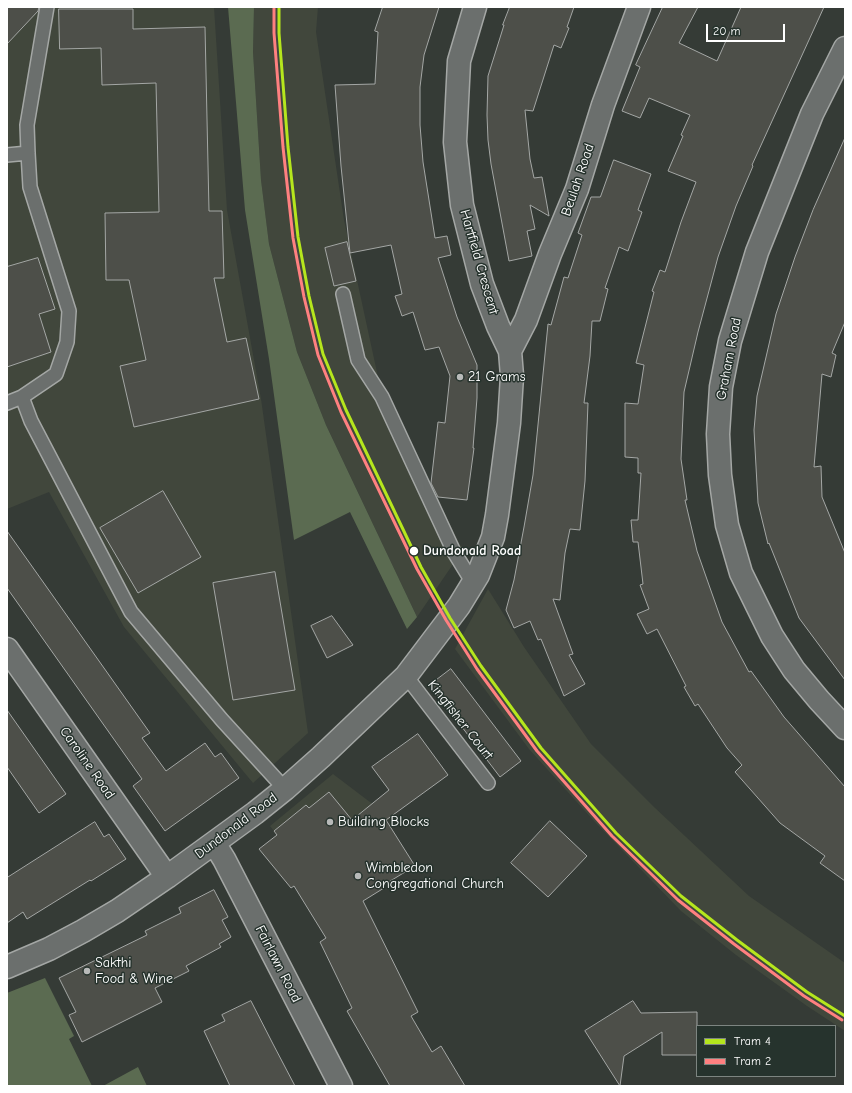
<!DOCTYPE html>
<style>
body{margin:0}
#map{position:relative;width:852px;height:1093px;overflow:hidden;background:#353b36;font-family:"Comic Neue",sans-serif}
canvas{display:block}
.frame{position:absolute;inset:0;border:8px solid #fff;pointer-events:none}
.legend{position:absolute;left:696px;top:1025px;width:140px;height:52px;box-sizing:border-box;background:#26332d;border:1px solid #7d8581;margin:0;padding:5px 7px;list-style:none;font-size:12px;color:#fff}
.legend li{display:flex;align-items:center;gap:8px;height:20px}
.legend b{width:20px;border:1px solid #7d8581}
.scale{position:absolute;left:706px;top:24px;width:79px;height:18px;box-sizing:border-box;border:2px solid #fff;border-top:0;padding-left:5px;font-size:12px;line-height:14px;white-space:nowrap;color:#fff;-webkit-text-stroke:3px #26332d;paint-order:stroke}
</style>
<div id="map">
<canvas width="852" height="1093"></canvas>
<div class="frame"></div>
<ul class="legend">
<li><b style="height:5px;background:#b5e61d"></b>Tram 4</li>
<li><b style="height:5px;background:#ff8080"></b>Tram 2</li>
</ul>
<div class="scale">20 m</div>
</div>
<script>
const g = document.querySelector('canvas').getContext('2d');
g.lineJoin = 'round';
function paint(path, color) { g.fillStyle = color; g.fill(path, 'evenodd'); }
function strokePath(path, color, width, dash) { g.strokeStyle = color; g.lineWidth = width; g.lineCap = dash ? 'butt' : 'round'; g.setLineDash(dash || []); g.stroke(path); }
function write(font, color, halo, rows, align = 'center') {
  g.font = font + ' "Comic Neue",sans-serif'; g.lineWidth = 3; g.setLineDash([]); g.textBaseline = 'middle'; g.strokeStyle = halo; g.fillStyle = color; for (const [text, x, y, turn = 0] of rows) {
    g.save(); g.translate(x, y); g.rotate((+turn || 0) * Math.PI / 180); g.textAlign = isNaN(turn) ? turn : align; if (halo) g.strokeText(text, 0, 0); g.fillText(text, 0, 0); g.restore();
  }
}
paint(new Path2D(`
 M7,7h207l13,203 34,189 47,334 -55,50 -129,-156 -75,-135 -42,17z
 M254,7h64l-2,25 28,188 34,157 82,168 4,3 -47,69 -91,-192 -29,-73 -28,-108 -8,-64 -8,-128z
 M488,589l36,58 67,97 63,63 95,89 96,67v68l-38,-25 -71,-51 -55,-44 -86,-89 -66,-73 -74,-100z
 M333,774l58,44 -80,58 -41,-50z`), '#41473c');
paint(new Path2D(`
 M228,7h26l-1,45 8,128 8,64 28,108 29,73 91,192 -10,12 -57,-117 -56,28 -25,-181 -24,-149z
 M45,978l29,58 -5,3 23,47h-85v-93z
 M138,1067l9,19h-44z`), '#5b6b51');
const building = new Path2D(`
 M7,7h32l-1,4 -31,33z
 M383,7h56l-15,48 -4,32v38l3,37 12,76 12,-2 4,19 -13,3 19,59 20,48v33l-4,50h1l-7,52 -29,-3 -7,-14 7,-61 7,1 5,-47 -11,-29 -14,3 -12,-38 -11,4 -7,-20 7,-2 -11,-49 -41,8 -9,-87 -6,-81 40,-1 3,-52 -3,-1z
 M510,7h64l-7,20 2,1 -8,20 -7,-3 -21,66 -8,-1 5,49 4,19 8,-1 7,39 -19,-11 5,24 -8,2 5,25 -23,5 -18,-97 -3,-24 -1,-25 1,-39 16,-51h-1z
 M663,7h35l-19,36 38,18 24,-54h83l-72,158 1,1 -17,40 -18,51 -20,75 -14,60 -3,67 6,41h-2l12,51 25,71 27,50 2,-1 33,46 61,70v94l-25,-18 5,-7 -45,-33 -45,-51 7,-7 -15,-17 -29,-44 -3,2 -11,-19 2,-1 -29,-57 -10,5 -10,-20 12,-5 -9,-24 3,-1 -5,-42h-5l-2,-22h7l3,-47h-3v-15l-13,-1v-54l13,1 6,-39 -8,-2 18,-71 -2,-1 8,-21 5,2 16,-50 15,-40 -28,-11 15,-35 -2,-1 9,-20 -41,-17 -9,20 -18,-7 18,-44 -4,-2z
 M59,9h74v20l72,-2 4,184h13l2,67h-10l13,64 19,-4 13,61 -125,28 -14,-61 26,-6 -17,-80h-23l-1,-67 54,-1 -3,-129 -54,2 -1,-37 -41,1z
 M845,138v184l-13,31 4,2 -5,22 -9,-3 -8,93 7,-1 1,31 23,56v127l-46,-62 -30,-75 -1,1 -10,-41 -4,-73 3,-34 19,-82 19,-57 18,-47z
 M614,160l37,14 -13,36 4,2 -14,39 -9,-4 -14,41 3,1 -8,32h-8l-2,35 -6,47h4l-3,78 -5,49 -10,-1 -5,24 -5,47 -7,-1 20,55 -4,1 16,29 -21,12 -23,-57 -3,1 -8,-19 -16,7 -8,-18 8,-30 10,-53 9,-52 15,-151 3,1 13,-48 4,1 14,-43 -4,-2 13,-36h9z
 M347,242l9,39 -22,5 -9,-38z
 M38,258l17,51 -16,5 12,38 -44,15v-100z
 M163,491l38,66 -63,36 -38,-65z
 M7,531l143,202 -8,5 24,33 39,-28 10,14 6,-4 18,25 -74,53 -32,-45 9,-7 -135,-191z
 M275,572l20,118 -62,10 -20,-117z
 M332,616l21,29 -26,13 -16,-32z
 M451,669l70,92 -21,16 -70,-92z
 M7,710l59,84 -27,19 -32,-46z
 M418,734l30,41 -62,45 29,46 -33,20 2,2 -21,13 55,111 -7,4 21,36 9,-6 24,40h-75l-43,-75 5,-3 -32,-66 6,-4 -32,-52 -3,2 -32,-39 18,-14 -3,-4 32,-26 3,3 20,-16 23,28 37,-30 -17,-23z
 M550,821l37,35 -39,41 -37,-34z
 M95,822l9,15 5,-3 17,25 -35,22 -1,-1 -63,39 -4,-7 -16,11v-45z
 M214,890l14,27 -6,3 9,17 -12,7 2,3 -35,19 3,5 -34,17 7,14 -80,40 -13,-27 7,-3 -17,-34 88,-43 -2,-4 36,-18 -2,-5z
 M251,1001l22,43 22,42h-65l-26,-55 21,-10 -3,-6z
 M633,1001l8,12 56,-1v43h-35v-23l-38,24 -4,30 -35,-55z`);
paint(building, '#4d4f49');
strokePath(building, '#a4a7a5', 1);
const service = new Path2D(`
 M7,155l21,-2
 M343,294l15,66 24,37 72,155 19,31
 M22,397l9,24 100,191 91,108 63,69
 M7,403l15,-6 34,-23 11,-32 2,-31 -39,-124 -2,-34 -1,-28 20,-118
 M406,676l82,107`);
const minor = new Path2D(`
 M845,48l-33,66 -55,138 -27,89 -9,46 -3,47 2,41 7,50 14,48 31,63 22,34 25,30 26,28
 M510,351l16,-31 24,-66 27,-65 26,-84 36,-98
 M7,649l160,228
 M214,843l10,16 117,227
 M7,967l42,-18 34,-18 34,-20 50,-34 88,-64 30,-24 36,-32 85,-81 53,-70 19,-31 15,-38 4,-22 12,-92 3,-47 -2,-25 -12,-25 -16,-42 -20,-79 -7,-63 4,-81 16,-54`);
strokePath(service, '#a4a7a5', 16);
strokePath(minor, '#a4a7a5', 25);
strokePath(service, '#6b6f6d', 13);
strokePath(minor, '#6b6f6d', 22);
strokePath(new Path2D(`
 M279,7v26l9,114 10,90 11,59 14,58 23,56 75,157 29,51 31,48 60,82 75,85 65,63 56,44 70,52 38,24`), '#b5e61d', 3);
strokePath(new Path2D(`
 M274,7v26l9,114 10,91 11,59 14,58 23,57 76,157 29,51 31,49 60,82 75,85 66,64 56,44 70,52 38,24`), '#ff8080', 3);
for (const [x, y, r, color] of [
 [460,377,4,"#b8bab9"],
 [414,551,5,"#fff"],
 [330,822,4,"#b8bab9"],
 [358,876,4,"#b8bab9"],
 [87,971,4,"#b8bab9"]
]) { const dot = new Path2D(); dot.arc(x, y, r, 0, 2 * Math.PI); g.fillStyle = color; g.fill(dot); strokePath(dot, '#26332d', 1.5); }
write('14px', '#fff', '#26332d', [
 ["Beulah Road",578,180,-71],
 ["Hartfield Crescent",479,262,74],
 ["Graham Road",729,359,-79],
 ["Kingfisher Court",460,720,52],
 ["Caroline Road",87,763,55],
 ["Dundonald Road",236,826,-37],
 ["Fairlawn Road",278,964,63]
]);
write('14px', '#fff', '#26332d', [
 ["21 Grams",468,377],
 ["Building Blocks",338,822],
 ["Wimbledon",366,868],
 ["Congregational Church",366,884],
 ["Sakthi",95,963],
 ["Food & Wine",95,979]
], 'left');
write('bold 14px', '#fff', '#26332d', [
 ["Dundonald Road",423,551]
], 'left');
</script>
